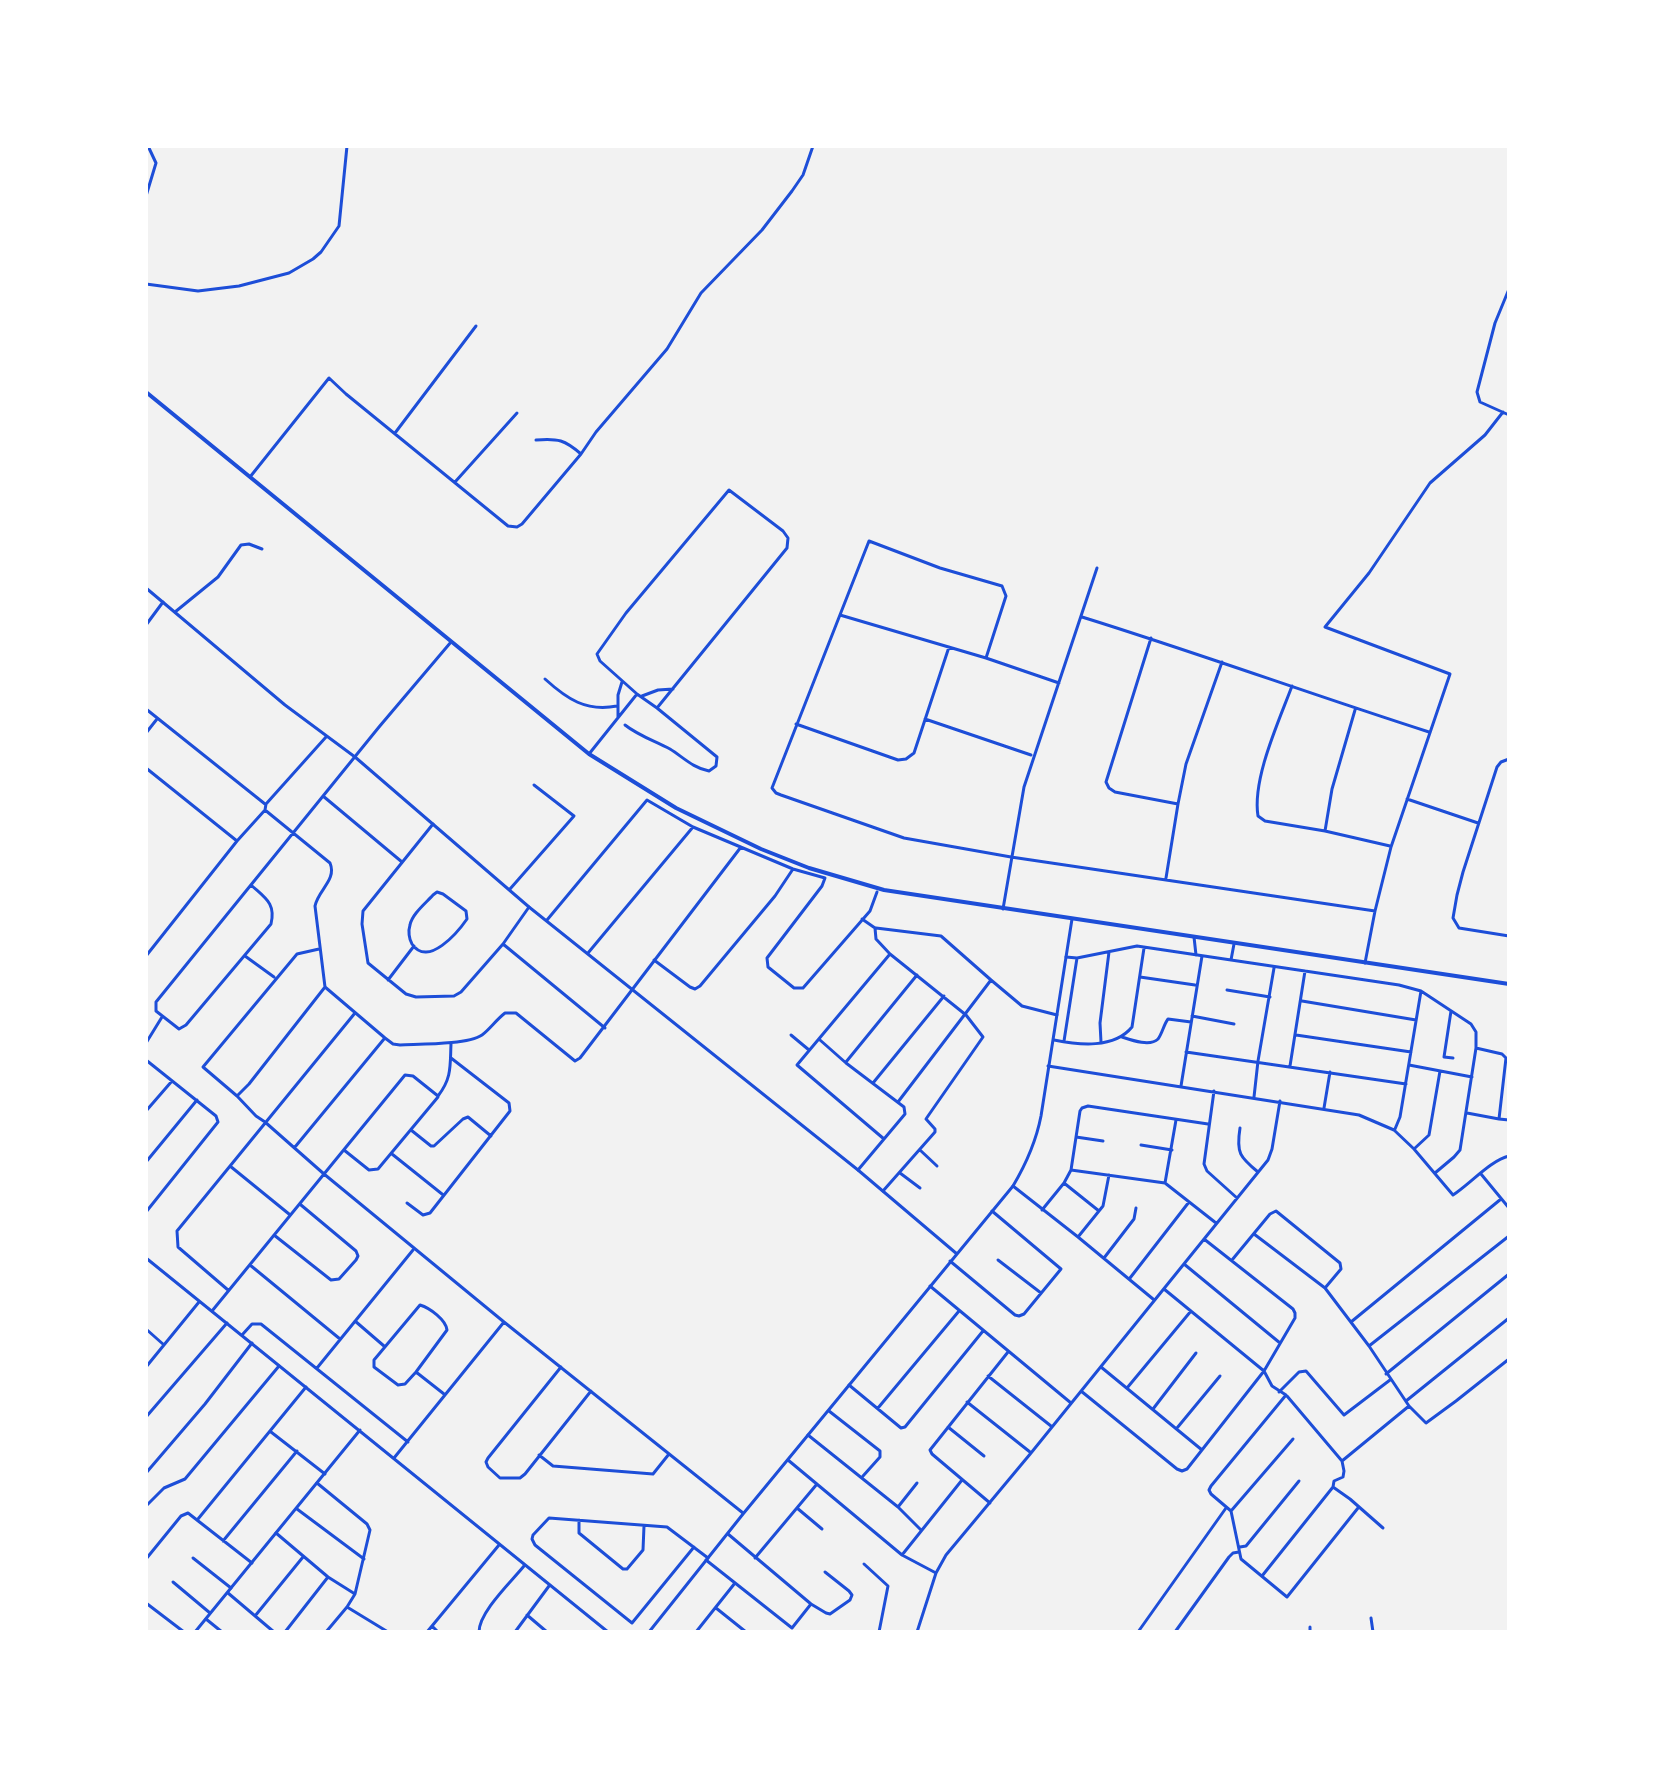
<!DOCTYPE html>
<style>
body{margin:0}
#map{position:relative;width:1655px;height:1778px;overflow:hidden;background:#f2f2f2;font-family:"Public Sans",sans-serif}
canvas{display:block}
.frame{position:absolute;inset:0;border:148px solid #fff;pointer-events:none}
</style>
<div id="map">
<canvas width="1655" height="1778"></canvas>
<div class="frame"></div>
</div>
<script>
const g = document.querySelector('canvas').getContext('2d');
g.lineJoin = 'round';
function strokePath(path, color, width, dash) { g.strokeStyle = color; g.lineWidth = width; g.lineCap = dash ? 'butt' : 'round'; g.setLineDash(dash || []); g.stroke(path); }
strokePath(new Path2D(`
 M146,196l10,-33 -8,-17
 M146,284l52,7 41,-5 50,-13 24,-14 8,-7 18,-26 8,-80
 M1509,289l-14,34 -18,69 3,10 29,13
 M395,433l81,-107
 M536,440c22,-2 29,0 45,14
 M250,477l79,-99 17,16 162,132 9,1 5,-3 59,-70 15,-22 71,-83 34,-56 61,-63 30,-39 11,-16 10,-29
 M455,482l62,-69
 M175,612l43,-35 23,-32 8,-1 13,5
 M840,615l146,43
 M1082,617c116,36 231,78 347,115
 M146,625l17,-23
 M1151,638l-45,144 3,6 6,4 63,12
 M545,679c22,20 41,33 72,27
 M1059,683l-73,-25 20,-62 -4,-10 -62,-18 -71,-27 -97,247 4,5 5,2 123,43 107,19 364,54
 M1292,686c-13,35 -40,93 -34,130l7,5 60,10 65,15
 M642,696l16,-6 15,-1
 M146,709l119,95
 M618,717v-22l4,-13
 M925,719l106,36
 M796,724l102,36 8,-1 8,-6 35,-106
 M625,725c14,11 30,16 45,24 13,8 23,19 39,22l7,-5 1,-9 -60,-49 -20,-14 -37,-33 -3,-7 29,-41 103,-123 54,41 5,7 -1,10 -130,160
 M146,733l11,-14
 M589,754l48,-60
 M1509,759l-8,3 -4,5 -34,105 -6,23 -4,23 6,10 50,8
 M146,768l91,73
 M323,796l79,66
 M1407,799l71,24
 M265,810l65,53c7,17 -12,27 -15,43l10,81 60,51 8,6 7,1c19,-1 67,0 82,-10 8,-6 14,-15 23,-22h11l59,48 5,-3 161,-211
 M433,824l-70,87 -1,13 6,39 38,31 10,3 38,-1 7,-4 42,-48 26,-37
 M1325,831l7,-42 23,-79
 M1166,878l12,-74 8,-40 36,-102
 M251,885c14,13 25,18 20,39l-85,101 -7,4 -23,-18v-9l223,-275 72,-85
 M510,889l64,-73 -40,-31
 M437,892l6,2 23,17 1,8c-9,13 -39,49 -55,25 -3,-5 -4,-13 -2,-19 2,-11 16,-22 23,-30z
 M1003,909l21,-122 73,-219
 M862,919l13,9 1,11 14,15 76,61 17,22 -55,79 -2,3 9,10v3l-52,59
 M547,920l100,-120 46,27 100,42 32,9 -3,8 -55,72 1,9 26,21h9l67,-77 7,-19
 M876,928l65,8 50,44
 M1194,937l2,18
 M503,944l102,84
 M588,953l105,-126
 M146,956l91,-115 28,-31 1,-6 60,-67
 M245,956l29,21
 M1066,957l11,1 60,-12 262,39 22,6 50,33 5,8v16l-16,102 -6,7 -19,16
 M654,960l36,27 5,2 5,-3 75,-90 18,-27
 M1231,960l3,-16
 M1365,963l10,-52 16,-64 59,-173 -125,-47 44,-54 61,-90 55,-48 18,-23
 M1140,977l55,8
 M388,980l26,-34
 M325,987l-76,97 -12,12 19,20 9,6 59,52 81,-99 8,1 25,20c14,-18 12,-30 13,-52
 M1227,990l43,7
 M1302,1001l114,19
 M1451,1011l-7,46 9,1
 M1192,1016l42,8
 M791,1035l18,15
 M1296,1035l115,17
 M1122,1037c9,3 28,10 36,2 4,-5 6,-15 10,-20l23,3
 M820,1040l26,23 58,44 1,7 -47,56
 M1054,1040c25,5 60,9 78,-13l12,-79
 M1064,1041l13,-83
 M1101,1042l-1,-19 9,-71
 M146,1043l16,-26
 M1186,1052l220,32
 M146,1060l70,56 2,6 -72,90
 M846,1062l71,-87
 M1409,1065l63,12
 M1048,1066l311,49 35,15 20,19 39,46c17,-11 38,-35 56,-39
 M1290,1066l15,-95
 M873,1083l71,-87
 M1181,1086l21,-130
 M1214,1091l-10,73 3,7 30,27
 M237,1096l-34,-29 94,-113 22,-5
 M1254,1097l4,-36 16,-93
 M898,1102l93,-122 31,26 35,9
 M1324,1108l6,-36
 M146,1111l26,-30
 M1467,1113l32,6 7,-61 -4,-4 -26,-6
 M1499,1119l10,1
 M1240,1128c-4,25 0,29 18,44
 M1395,1129l5,-12 21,-126
 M411,1130l20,16h3l29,-27 5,-2 23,19
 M1076,1137l27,4
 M884,1139l-87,-74 93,-111
 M1141,1145l31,5
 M295,1147l89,-108
 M1414,1149l15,-14 11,-64
 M344,1150l25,20 9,-1 60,-72
 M920,1150l17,16
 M392,1154l50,40
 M146,1162l51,-62
 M230,1166l59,48
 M1071,1170l94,13 51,40
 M900,1173l20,15
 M1481,1174l28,34
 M1064,1183l35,28
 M1165,1183l11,-63
 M1013,1186l65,51 75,62
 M407,1203l16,12 7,-2 80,-102 -1,-8 -58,-45
 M1042,1210l22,-27 7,-13 9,-59 2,-3 6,-2 120,18
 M1254,1234l71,54 44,58 40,60 17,17 30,-22 53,-42
 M274,1235l57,45 8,-1 17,-19 2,-4 -2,-5 -55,-46
 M1078,1237l25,-31 6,-31
 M1204,1239l89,70 2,4v5l-31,53 8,15 14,9 -75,91 -2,4 2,4 20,17 10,48 46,38 71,-89
 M1104,1258l30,-39 2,-11
 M998,1260l43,33
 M1232,1260l38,-46 6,-3 64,52 1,6 -16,19
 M950,1261l65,54 4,1 5,-2 37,-45 -69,-58
 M1184,1264l96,79
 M250,1265l90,74
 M1130,1278l59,-76
 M930,1286l141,117
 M228,1290l-50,-43 -1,-16 178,-218
 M420,1305c10,3 26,15 27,25l-31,42 -11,12 -7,1 -24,-18v-7z
 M212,1311l112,-137 180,148 239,191
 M355,1321l29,25
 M1351,1322l150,-123
 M146,1329l18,16
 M242,1335l10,-11h9l147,118
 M1369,1346l140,-110
 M146,1367l53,-65
 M561,1367l-73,91 -2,4 2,5 12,11h20l5,-4 66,-83
 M1101,1367l101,83
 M317,1368l96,-118
 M416,1372l28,22
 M1386,1374l123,-100
 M988,1376l63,50
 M849,1385l52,43 4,-1 78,-96
 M1127,1388l64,-77
 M1081,1391l96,78 5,2 5,-2 77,-98 -100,-82
 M1279,1392l20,-20 7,-1 38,44 46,-35
 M1406,1401l103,-83
 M967,1402l63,50
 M878,1408l81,-97
 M1153,1409l43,-56
 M829,1411l51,40v6l-17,19
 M146,1417l81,-94
 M948,1427l36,29
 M1177,1428l43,-52
 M271,1432l54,42
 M808,1435l90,72 23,23
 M539,1455l14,11 100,8 16,-20
 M394,1458l110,-136
 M788,1460l114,95 60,-75
 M1342,1461l67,-55
 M146,1473l59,-69 47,-61
 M317,1483l50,41 3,6 -15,64 -8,13 -21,25
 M1333,1487l17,12 33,29
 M990,1503l-58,-49 -2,-4 78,-98
 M146,1506l18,-18 21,-9 94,-113
 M898,1507l19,-24
 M797,1508l25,21
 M297,1509l67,50
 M1231,1511l62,-72
 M198,1519l108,-132
 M579,1520v13l44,36h4l16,-19 1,-24
 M276,1533l52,44 27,17
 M728,1534l83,70 15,9 4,1 20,-14 2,-5 -3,-4 -24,-19
 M223,1541l74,-90
 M694,1547l-62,76 -97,-78 -3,-6 1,-4 16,-17 118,9 41,31
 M1240,1547l6,-1 53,-65
 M902,1555l34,18
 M193,1558l38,30
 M755,1558l62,-74
 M146,1559l35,-43 7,-3 64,50
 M706,1560l86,68 19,-24
 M864,1564l24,22 -9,46
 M1262,1576l71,-89 1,-6 9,-4 1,-6 -2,-10 -55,-65
 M173,1582l37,31
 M228,1593l46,39
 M146,1603l38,29
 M347,1607l41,25
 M716,1608l30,24
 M527,1615l20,17
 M255,1616l48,-59
 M1371,1618l2,14
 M206,1619l16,13
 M432,1626l6,6
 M1310,1627v5
 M285,1632l43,-55
 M427,1632l72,-87
 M479,1632c0,-20 32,-50 45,-66
 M515,1632l34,-46
 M696,1632l39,-49
 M917,1632l19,-59 10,-18 85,-102 237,-293 4,-11 8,-48
 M1138,1632l88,-124
 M1175,1632l54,-75 4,-4 6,-1`), '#1d4ed8', 3);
strokePath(new Path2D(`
 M146,588l139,117 70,52 174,150 329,263 99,84
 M146,1258l462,374
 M195,1632l165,-202
 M649,1632l94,-118 270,-328c13,-22 23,-44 28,-70l31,-197`), '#1d4ed8', 3);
strokePath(new Path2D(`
 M146,392l443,362 87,54 85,41 48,19 75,22 625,94`), '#1d4ed8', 4);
</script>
